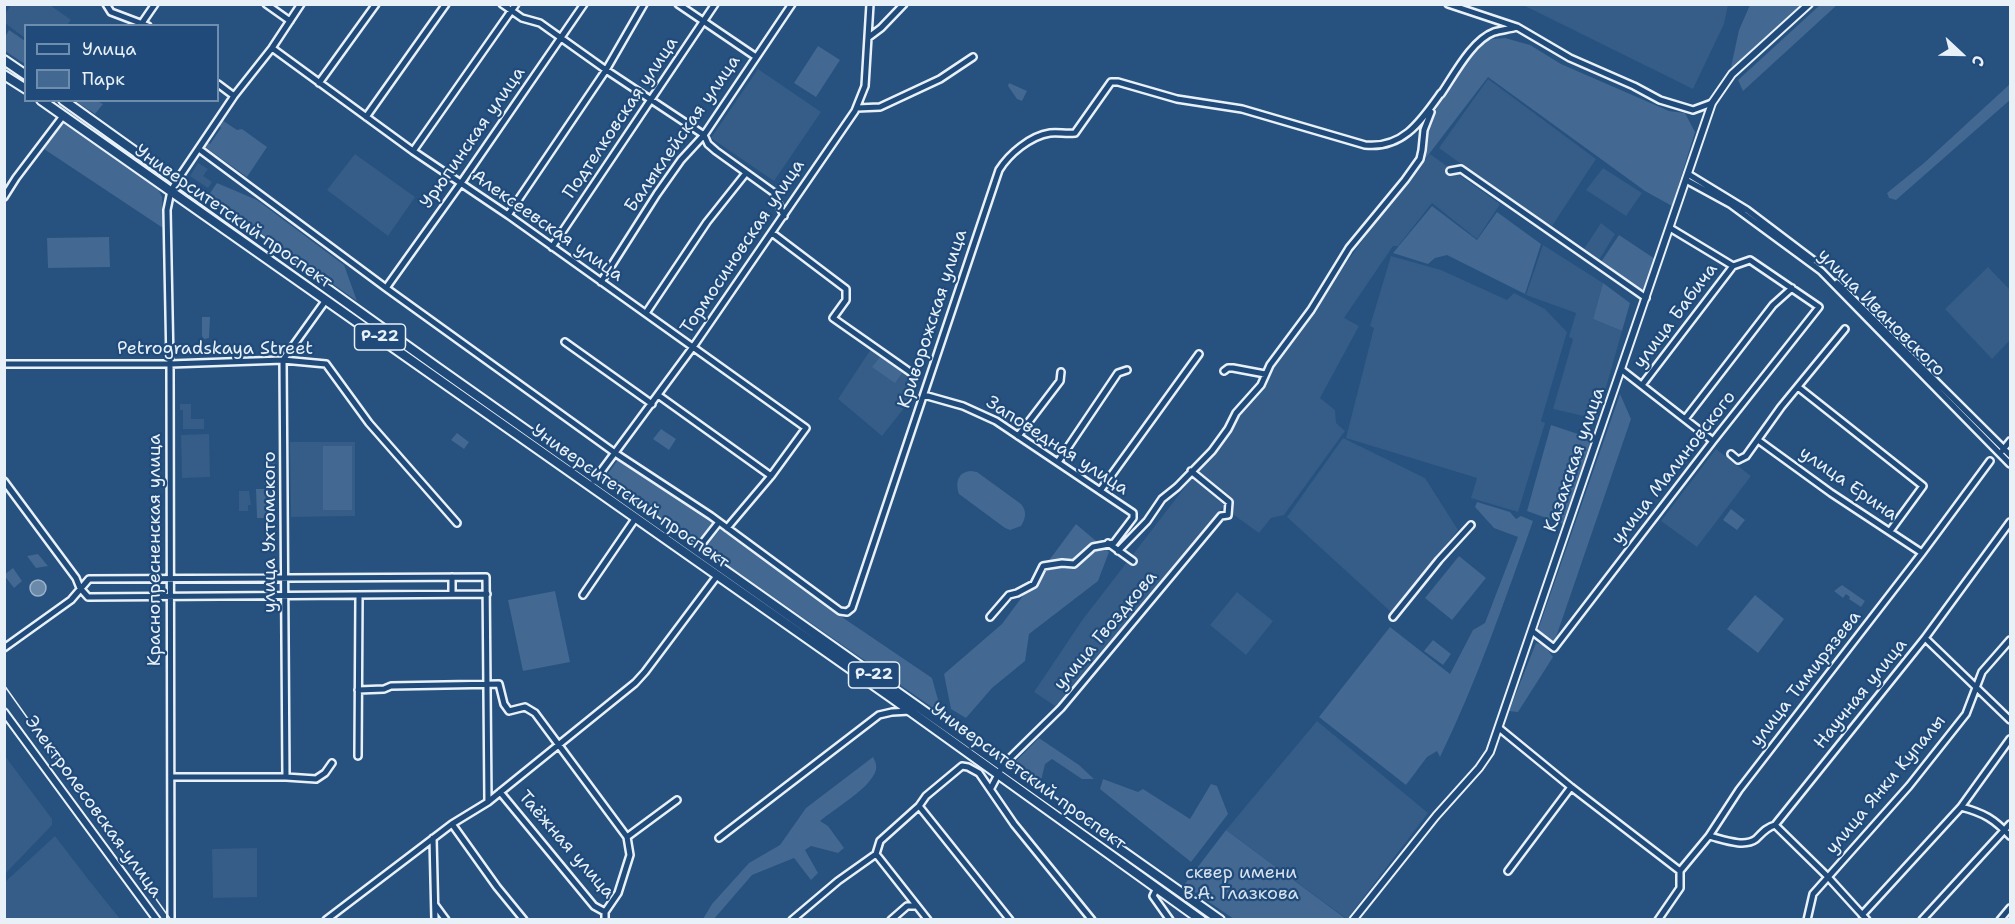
<!DOCTYPE html>
<meta charset="utf-8">
<style>
body{margin:0}
#map{position:relative;width:2015px;height:924px;overflow:hidden;background:#27517f;font-family:"Shantell Sans",sans-serif}
canvas{display:block}
.frame{position:absolute;inset:0;border:6px solid #e8f1f8;pointer-events:none}
.legend{position:absolute;left:24px;top:24px;width:195px;height:78px;box-sizing:border-box;background:#1f4a7a;border:2px solid #6f8dac;margin:0;padding:8px 10px;list-style:none;font-size:18px;color:#e8f1f8}
.legend li{display:flex;align-items:center;gap:12px;height:30px}
.legend b{width:30px;border:2px solid #6f8dac}
.north{position:absolute;left:1931px;top:24px;width:60px;height:60px;-webkit-text-stroke:4px #1f4a7a;paint-order:stroke;rotate:112deg;font-size:16px;font-weight:700;line-height:24px;text-align:center;color:#e8f1f8}
.north::after{content:'';display:block;margin:auto;width:21px;height:27px;background:#e8f1f8;clip-path:polygon(50% 0,100% 100%,50% 72%,0 100%)}
</style>
<div id="map">
<canvas width="2015" height="924"></canvas>
<div class="frame"></div>
<ul class="legend">
<li><b style="height:8px;background:#1f4a7a"></b>Улица</li>
<li><b style="height:16px;background:#436891"></b>Парк</li>
</ul>
<div class="north">С</div>
</div>
<script>
const g = document.querySelector('canvas').getContext('2d');
g.lineJoin = 'round';
function paint(path, color) { g.fillStyle = color; g.fill(path, 'evenodd'); }
function strokePath(path, color, width, dash) { g.strokeStyle = color; g.lineWidth = width; g.lineCap = dash ? 'butt' : 'round'; g.setLineDash(dash || []); g.stroke(path); }
function write(font, color, halo, rows, align = 'center') {
  g.font = font + ' "Shantell Sans",sans-serif'; g.lineWidth = 4.5; g.setLineDash([]); g.textBaseline = 'middle'; g.strokeStyle = halo; g.fillStyle = color; for (const [text, x, y, turn = 0] of rows) {
    g.save(); g.translate(x, y); g.rotate((+turn || 0) * Math.PI / 180); g.textAlign = isNaN(turn) ? turn : align; if (halo) g.strokeText(text, 0, 0); g.fillText(text, 0, 0); g.restore();
  }
}
paint(new Path2D(`
 M11,5h39l21,15 -4,5 -41,1 -1,12 -20,-15v-9z
 M1523,5h205l-4,19 -31,65z
 M758,69l63,43 -47,69 -63,-43z
 M1488,79l108,80 -44,67 -2,-2 -1,3 -110,-79z
 M355,154l60,43 -27,39 -61,-46z
 M1430,154l70,50 -23,35 -45,-36 -34,43h-5l-49,72 15,8 -39,72 15,12 1,13 9,8 -61,84 -13,3 -12,15 -36,-26 -65,80 -54,61 -46,60 -24,-16 49,-73 177,-229 9,-19 98,-137z
 M198,163l10,6 -5,7 9,6 -4,6 -18,-12z
 M1603,168l39,25 -16,23 -40,-26z
 M1601,223l14,11 -16,26 -15,-11z
 M1543,245l60,38 -10,36 29,12 -25,88 -44,-10 20,-70 -4,-2 7,-24 -50,-18z
 M1391,256l50,14 66,30 7,-7 31,16 22,23 -26,89 4,2 -27,89 -47,-14 6,-20 -131,-40 28,-110 -4,-2z
 M1988,267l22,23v50l-18,19 -47,-50z
 M875,343l44,32 -7,23 -30,38 -44,-37z
 M180,404h11v15h13v10h-21v-19h-3z
 M209,434l1,43 -28,1 -1,-43z
 M1343,438l82,40 33,52 -67,82 -104,-95z
 M290,442h65v74l-64,1z
 M1716,449l35,27 -54,71 -36,-26z
 M264,462h11l1,23h-12z
 M239,491h10l2,14h-3v6h-9z
 M1237,592l36,29 -27,34 -36,-30z
 M1317,721l111,92 -81,106 -121,-89z
 M5,756l47,63v6l-47,49z
 M55,836l33,43 32,40h-115v-37z
 M257,848v49l-44,1 -1,-49z`), '#355d88');
paint(new Path2D(`
 M1750,5h55l-65,59 -9,3 8,-37z
 M1820,5h17l-94,86 -5,-11z
 M9,30l16,11v23l-20,-13v-14z
 M1505,38l25,7 31,19 108,47 16,2 10,19 -23,74 -27,-15 -157,-114 -62,81c-13,-25 40,-103 61,-117 5,-3 12,-2 18,-3z
 M818,46l22,14 -24,37 -22,-14z
 M1009,83l18,8 -5,10 -5,-2 -9,-13z
 M2010,84v16l-114,100 -7,-2 -2,-5 37,-30z
 M75,101h22l6,3 -8,10z
 M222,120l15,10 5,-1 25,18 -20,30 -42,-30 2,-4 3,1 11,-16 -2,-3z
 M64,122l94,67 4,8 1,31 -119,-79z
 M217,183l40,17 87,65 13,36 -149,-105z
 M1432,206l45,34 20,-28 44,32 -16,50 -78,-39 -12,3 -7,6 -35,-11z
 M1619,235l36,24 -11,32 -43,-29z
 M109,237l1,30 -62,1 -1,-30z
 M1603,283l27,20 -8,28 -29,-12z
 M202,317h8l-1,21 -5,1 -2,-3z
 M881,356l22,16 -8,11 -23,-16z
 M1620,394l11,25 -77,224 -16,-13z
 M1551,425l42,14 -30,85 -36,-13z
 M661,429l15,10 -7,11 -16,-11z
 M457,433l12,9 -5,7 -13,-9z
 M323,446h29v64h-29z
 M617,461h4l94,63 -17,21 -90,-65 -1,-5z
 M971,471l6,1 44,32c6,7 5,14 0,22l-11,4 -5,-2 -46,-34c-4,-12 -1,-22 12,-23z
 M256,489h18l1,29h-18z
 M1477,502l33,10 6,7 5,-3 12,5c-28,79 -56,160 -93,236l-3,-6 -10,6 -21,28 -87,-68 71,-90 60,47 23,-44 12,-7 33,-86 -24,-9 -19,-21z
 M1731,509l14,11 -8,10 -14,-10z
 M1076,524l33,28 -11,29 -69,53 -4,27 -33,27 -26,30 -15,-9 -7,-35 58,-50z
 M722,527l117,88 93,63 10,36 -238,-165z
 M38,554l10,12 -12,2 -9,-12z
 M1459,556l27,22 -34,42 -27,-22z
 M13,568l9,13 -8,7 -10,-13z
 M1842,585l23,16 -4,6 -12,-8 1,-2 -4,-3 -3,4 -9,-7z
 M555,591l15,71 -47,9 -15,-71z
 M1755,595l29,24 -26,34 -31,-24z
 M1433,640l18,14 -8,11 -19,-14z
 M1536,643l8,2 9,12 -35,55 -9,-1z
 M1039,738l40,27 15,14h-12l-30,-20 -7,5 -4,17 -27,-18z
 M873,757c2,4 4,7 3,13 -5,18 -42,39 -56,51l8,5 16,22 -6,5 -27,-7 -6,4 13,23 -7,7 -17,-22 -42,17 -38,44h-11l9,-15 37,-41 31,-18 26,-37z
 M1103,779l35,13 5,-3 47,30 21,-35 6,2 11,28 -37,48 -91,-73z
 M1226,830l116,86 4,3h-112l-50,-34z`), '#436891');
const water = new Path2D(`
 M30 588a8 8 0 1 1 16 0a8 8 0 1 1-16 0Z`);
paint(water, '#6b8aaa');
strokePath(water, '#9db3c9', 1.5);
const minor = new Path2D(`
 M106,4l5,8 37,14
 M266,4l24,17
 M502,4l20,14 18,5 66,47 98,65 4,9 8,7 57,41 11,24
 M678,4l78,53
 M1448,4l69,23 53,31 64,28 26,14 33,10 19,-7
 M142,23l13,-19
 M869,37l12,-9 23,-24
 M272,48l141,103 95,64 298,213 -35,48 -44,52
 M319,83l57,-79
 M218,84l16,12
 M1441,94c13,-19 31,-54 53,-62 7,-2 16,-3 23,-5
 M857,108l23,-1 60,-28 33,-22
 M366,117l80,-113
 M199,149l187,139 229,165 96,63 129,95 7,1 5,-4 147,-438c10,-16 31,-34 51,-37 8,-1 16,1 25,0l36,-51h7l59,17 65,10 123,36c38,4 56,-24 76,-52
 M413,151l103,-147
 M1450,171l11,-2 185,129
 M1688,174l59,36 66,50
 M1686,180l44,24 91,67 189,193
 M4,197l12,-19 47,-62
 M508,215l98,-145 38,-66
 M772,233l74,56v11l-13,18 77,54
 M552,247l163,-243
 M601,282l56,-88 24,-34 23,-25 88,-131
 M1837,283l173,172
 M386,288l75,-105 123,-179
 M646,313l61,-91 39,-49
 M565,342l87,62
 M4,364h166l113,-4 43,4 43,59 88,100
 M1622,370l91,71
 M1224,371l4,-3h5l32,6
 M1642,385l91,-119
 M1798,387l125,99 -33,45
 M658,395l113,81
 M924,395l39,11 33,15 137,92v5l-19,25 -21,4 -19,17 -12,-1 -19,3 -9,18 -17,9 -8,2 -19,22
 M1685,419l88,-114 19,-17
 M1018,436l42,-55 1,-9
 M1758,440l73,53 91,60
 M2002,451l8,-10
 M1731,454l7,6 8,-4 35,-49 64,-78
 M1058,462l60,-89 9,-3
 M4,481l72,97 4,10 8,9 399,-3
 M594,481l99,-134 162,-236 10,-25 5,-82
 M1100,491l99,-137
 M1108,543l25,18
 M697,550l22,-28
 M1118,551l29,-30 15,-22 15,-12 35,-36 16,-22 8,-16 25,-28 9,-20 41,-55 38,-62 56,-68 15,-21 2,-9 2,-20 7,-18
 M452,577v17
 M583,595l52,-76
 M1393,617l46,-57 32,-35
 M1532,631l22,17 159,-207 106,-134 -69,-47 -17,6 -63,-38
 M1925,638l85,82
 M4,648l67,-48 18,-21 397,-2 2,225
 M358,690l26,-1 7,-3 108,-2 5,20 5,7 16,-4 10,6 92,124 3,18 -12,38 -13,19
 M1499,728l72,59 109,84
 M358,756l1,-161
 M171,777h115l30,2 9,-6 7,-10
 M286,777l-3,-417 43,-60
 M991,788l12,-23 58,-57 160,-192 7,-1 1,-13 -38,-31
 M500,792l94,114 11,6v8
 M919,806l91,114
 M1961,807c23,6 33,12 49,29
 M452,824l45,63 27,33
 M1775,825l52,51 40,44
 M1709,836c13,3 35,12 47,3 6,-6 11,-12 19,-14l150,-187 85,-116
 M627,837l50,-37
 M433,838l2,82
 M719,838l160,-123 13,-3 18,-1
 M876,854l52,66
 M1508,871l63,-84
 M1157,888l-4,8 17,24
 M435,905l11,15
 M1862,915l99,-108 49,-68
 M171,920l-1,-556 -3,-154 4,-19 5,-9 58,-86 38,-48 29,-44
 M326,920l126,-96 36,-22 147,-119 10,-11 72,-96
 M792,920l46,-39 38,-27 4,-13 39,-35 7,-10 36,-30 6,1 11,6 35,51 78,96
 M891,920l16,-14h10
 M1658,920l22,-32v-17l29,-35 30,-46 183,-237 68,-92
 M1807,920l6,-26 96,-108 57,-72 16,-42 28,-32
 M1922,920l88,-96
 M2000,920l10,-12`);
const major = new Path2D(`
 M4,712l153,208
 M1353,920l83,-104 43,-48 11,-16 222,-649 20,-29 77,-70`);
const highway = new Path2D(`
 M4,60l22,15
 M4,75l22,14
 M41,100l851,598 309,222
 M63,100l375,268 782,552`);
strokePath(minor, '#e8f1f8', 10);
strokePath(major, '#e8f1f8', 10);
strokePath(highway, '#e8f1f8', 12);
strokePath(minor, '#1f4a7a', 5);
strokePath(major, '#1f4a7a', 6);
strokePath(highway, '#1f4a7a', 8);
strokePath(new Path2D(`
 M4,685l167,235`), '#e8f1f8', 1.5);
for (const [x, y, w] of [
 [380,337,51],
 [874,675,51]
]) { const box = new Path2D(); box.roundRect(x - w / 2, y - 13, w, 26, 4.5); g.fillStyle = '#1f4a7a'; g.fill(box); strokePath(box, '#e8f1f8', 1.5); }
write('bold 16px', '#e8f1f8', null, [
 ["Р-22",380,337],
 ["Р-22",874,675]
]);
write('18px', '#e8f1f8', '#1f4a7a', [
 ["Подтелковская улица",621,118,-56],
 ["Балыклейская улица",683,134,-55],
 ["Урюпинская улица",473,138,-55],
 ["Университетский проспект",233,217,35],
 ["Алексеевская улица",547,226,35],
 ["Тормосиновская улица",743,247,-56],
 ["улица Ивановского",1881,313,45],
 ["улица Бабича",1676,316,-53],
 ["Криворожская улица",933,319,-72],
 ["Petrogradskaya Street",215,349],
 ["Заповедная улица",1057,446,33],
 ["Казахская улица",1575,460,-71],
 ["улица Малиновского",1674,468,-52],
 ["улица Ерина",1848,484,35],
 ["Университетский проспект",630,497,35],
 ["улица Ухтомского",270,532,-90],
 ["Краснопресненская улица",155,550,-90],
 ["улица Гвоздкова",1106,631,-50],
 ["улица Тимирязева",1806,679,-52],
 ["Научная улица",1861,694,-51],
 ["Университетский проспект",1028,777,36],
 ["улица Янки Купалы",1886,785,-50],
 ["Электролесовская улица",93,807,54],
 ["Таёжная улица",566,845,49]
]);
write('18px', '#d8e3ee', '#1f4a7a', [
 ["сквер имени",1241,873],
 ["В.А. Глазкова",1241,894]
]);
</script>
